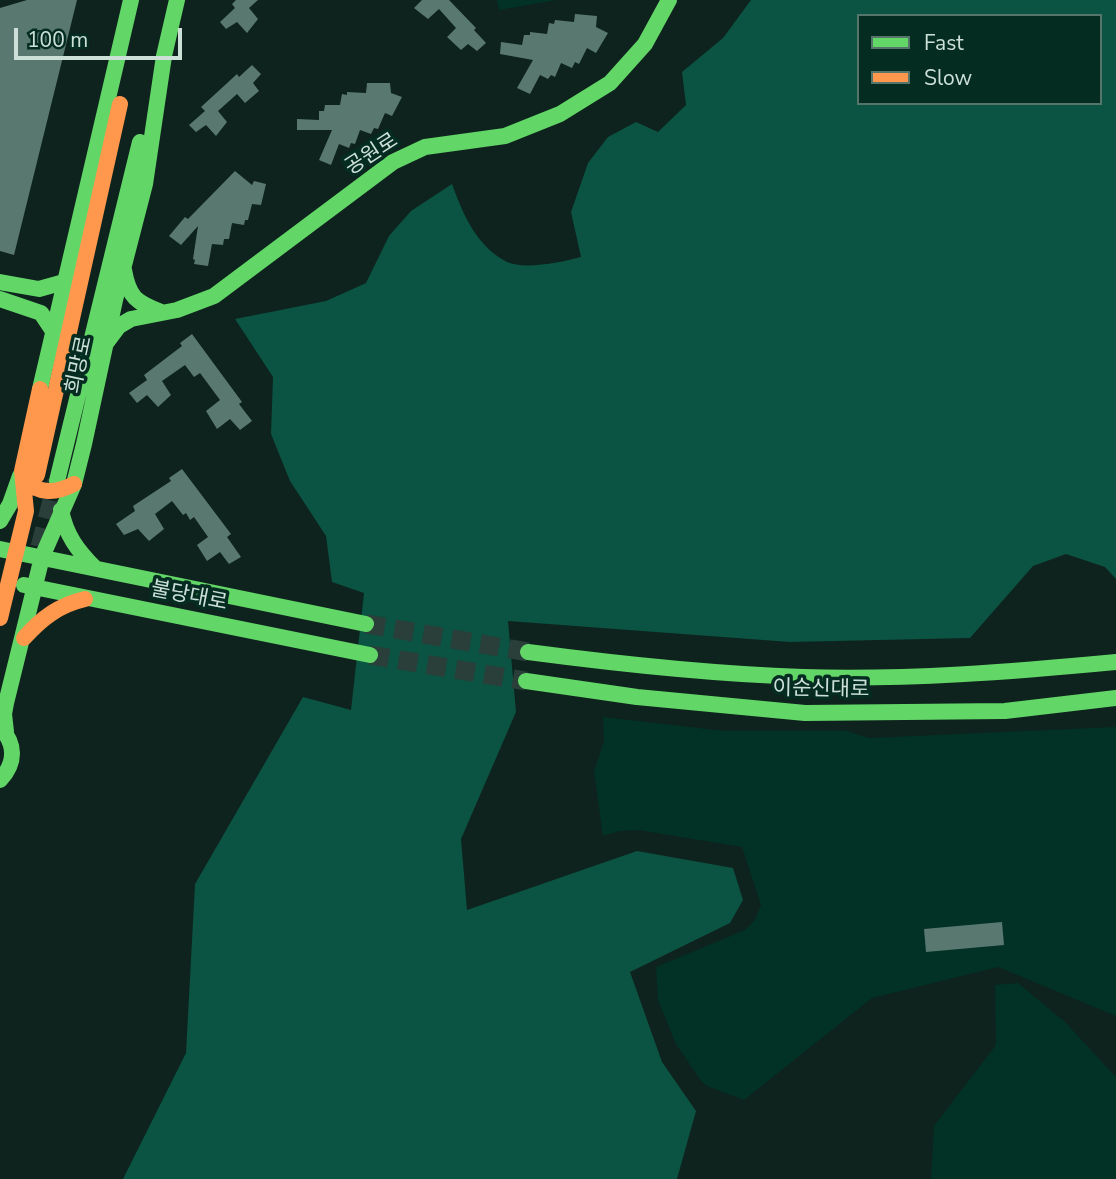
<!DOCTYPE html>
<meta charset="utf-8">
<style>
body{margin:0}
#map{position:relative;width:1116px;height:1179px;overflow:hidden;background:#0e231d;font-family:"Nunito Sans",sans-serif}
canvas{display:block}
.legend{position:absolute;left:857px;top:14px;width:245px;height:91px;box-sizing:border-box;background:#052c21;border:2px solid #55746a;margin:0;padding:9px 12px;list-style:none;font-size:21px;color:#cce0d8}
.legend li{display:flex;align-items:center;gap:14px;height:35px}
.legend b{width:35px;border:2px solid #55746a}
.scale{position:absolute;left:14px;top:28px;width:168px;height:32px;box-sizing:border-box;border:4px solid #cce0d8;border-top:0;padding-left:9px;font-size:21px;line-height:24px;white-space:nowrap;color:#cce0d8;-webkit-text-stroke:5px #052c21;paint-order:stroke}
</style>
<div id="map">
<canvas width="1116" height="1179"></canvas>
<ul class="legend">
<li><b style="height:9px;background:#63d668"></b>Fast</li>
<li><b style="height:9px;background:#ff974d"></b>Slow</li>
</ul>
<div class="scale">100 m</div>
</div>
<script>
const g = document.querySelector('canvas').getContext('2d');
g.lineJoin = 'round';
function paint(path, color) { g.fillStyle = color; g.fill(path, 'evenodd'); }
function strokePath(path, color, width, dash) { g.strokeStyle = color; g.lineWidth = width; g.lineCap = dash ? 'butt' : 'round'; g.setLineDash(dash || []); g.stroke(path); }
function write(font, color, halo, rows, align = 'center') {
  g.font = font + ' "Nunito Sans","Noto Sans KR",sans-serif'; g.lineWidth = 7; g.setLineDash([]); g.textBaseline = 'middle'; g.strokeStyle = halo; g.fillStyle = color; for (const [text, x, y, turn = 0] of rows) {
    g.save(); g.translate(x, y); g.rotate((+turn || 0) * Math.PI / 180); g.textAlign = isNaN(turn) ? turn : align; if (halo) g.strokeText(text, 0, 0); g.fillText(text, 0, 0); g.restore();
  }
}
paint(new Path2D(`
 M497,0h60l-58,10z
 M603,717l122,14h122l22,7 247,-11v289l-118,-49 -126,31 -128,102 -37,-14 -6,-5 -25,-37 -18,-44 -2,-33 89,-37 10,-10 6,-15 -19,-58 -104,-17 -19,1 -16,5 -9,-65 10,-30z
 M1018,983l47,39 51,55v102h-185l3,-53 62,-81 -1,-60z`), '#023126');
paint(new Path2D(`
 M751,0h365v579l-11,-12 -39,-13 -33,12 -63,72 -180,4 -282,-21 8,91 -55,127 6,71 170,-59 96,17 10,32 -13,23 -100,49 32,90 34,49 -19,68h-554l63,-126 9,-169 108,-187 48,13 13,-117 -32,-11 -6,-46 -36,-55 -19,-47 2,-57 -38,-58 91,-18 40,-18 23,-47 22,-25 41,-27c11,30 24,62 55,78 17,8 56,0 74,-5l-10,-45 17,-49 20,-26 28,-15 22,10 28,-27 -4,-33 41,-34zM859,16h241v87h-241z`), '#0b5342');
paint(new Path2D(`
 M27,0h50l-63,255 -14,-4v-243z
 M236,0h22l-9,8 9,11 -11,14 -10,-11 -11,7 -6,-7 15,-14 -3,-4z
 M422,0h27l27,28 -2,2 12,13 -9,8 -9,-7 -7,6 -14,-13 9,-9 -17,-19 -11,10 -14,-11z
 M575,14l22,2 -1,11 12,6 -12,20 -9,-5 -8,16 -4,-2 -3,6 -11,-5 -6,14 -4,-2 -3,4 -8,-4 -10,19 -13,-6 16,-28 -33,-6 1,-12 21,3 2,-10h6v-3l17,2 2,-11 5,1 1,-4 19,2z
 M252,65l9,9 -8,9 6,8 -14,12 -8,-9 -19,17 9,11 -11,14 -10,-11 -10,7 -7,-7 16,-14 -4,-4 36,-33 2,3z
 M367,83h23l1,10 11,4 -10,19 -7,-3 -7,16 -4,-1 -3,6 -11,-4 -5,14 -4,-1 -2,5 -10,-4 -8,21 -12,-5 13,-30h-35v-11l22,1v-9h5l1,-6h15l2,-11 5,1v-3l19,1z
 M235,171l17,14 2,-4 12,3 -5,21 -9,-1 -4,16h-3l-1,5 -12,-2 -3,16h-5l-1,6 -11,-1 -4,22 -14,-2 1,-4 -2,-1 5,-33 -17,19 -12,-9 16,-19 3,2z
 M192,334l50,68 -3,2 13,17 -12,9 -10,-11 -13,10 -11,-18 14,-11 -20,-27 -6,4 -9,-12 -23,16 9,14 -13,12 -11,-12 -10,8 -8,-10 18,-13 -3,-5 38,-29 -2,-3z
 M182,469l49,65 -4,3 14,20 -12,7 -9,-12 -13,9 -10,-16 11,-8 -14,-20 -4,3 -4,-7 -3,2 -11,-14 -17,13 9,15 -15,12 -11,-12 -14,6 -8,-11 19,-13 -2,-5 38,-25 -2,-3z
 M1002,922l2,23 -78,7 -2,-23z`), '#597970');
strokePath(new Path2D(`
 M40,547l17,-66
 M366,624l162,28
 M370,655l156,26`), '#2a3f39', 19, [19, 10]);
strokePath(new Path2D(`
 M124,270c5,28 12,32 37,42
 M0,282l39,7 25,-7
 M0,299l41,14 12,18
 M107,342l12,-16 12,-7 46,-9 37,-14 179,-134 32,-15 80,-11 55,-22 50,-31 35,-39 24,-44
 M40,389l91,-389
 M57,481l83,-339
 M61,510c5,25 16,40 34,58
 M0,521l10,-17 10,-28
 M0,549l366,75
 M24,585l346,70
 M528,652c91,12 183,22 275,25 105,3 209,-5 313,-15
 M526,681l111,16 168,16 200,-2 111,-13
 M0,727c16,17 16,36 0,53
 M6,732l-2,-18 2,-11 36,-146 32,-73 10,-40 31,-144 30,-116 19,-128 13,-56`), '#63d668', 16);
strokePath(new Path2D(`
 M37,475l83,-371
 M23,480c17,14 32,14 51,4
 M0,618l26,-107 -4,-40 18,-82
 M24,638c18,-20 35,-33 61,-39`), '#ff974d', 16);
write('21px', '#cce0d8', '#052c21', [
 ["공원로",372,155,-33],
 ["희망로",80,365,-78],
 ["불당대로",189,597,11],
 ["이순신대로",821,690,1]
]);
</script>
